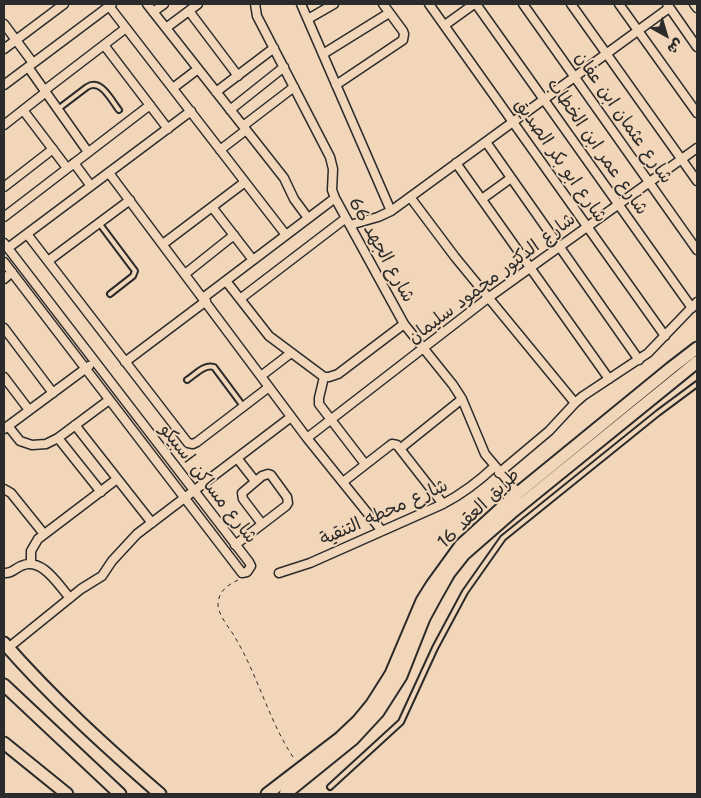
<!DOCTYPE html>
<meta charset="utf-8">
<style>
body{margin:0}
#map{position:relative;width:701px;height:798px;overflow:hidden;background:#f2d6b9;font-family:"Shantell Sans","Playpen Sans Arabic",sans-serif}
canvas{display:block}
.frame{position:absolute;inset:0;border:5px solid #2b2b2b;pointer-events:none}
.north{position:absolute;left:641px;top:10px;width:50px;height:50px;-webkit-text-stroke:4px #f2d6b9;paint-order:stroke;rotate:141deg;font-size:14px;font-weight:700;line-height:20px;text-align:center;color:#2b2b2b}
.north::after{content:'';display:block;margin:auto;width:18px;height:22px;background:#2b2b2b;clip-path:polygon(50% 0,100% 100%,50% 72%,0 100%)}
</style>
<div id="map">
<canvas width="701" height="798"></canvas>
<div class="frame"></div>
<div class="north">ش</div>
</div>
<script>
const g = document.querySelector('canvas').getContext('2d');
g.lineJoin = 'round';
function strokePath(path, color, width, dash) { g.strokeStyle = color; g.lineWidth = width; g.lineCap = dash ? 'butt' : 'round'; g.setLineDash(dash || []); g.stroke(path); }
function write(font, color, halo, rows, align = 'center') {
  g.font = font + ' "Shantell Sans","Playpen Sans Arabic",sans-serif'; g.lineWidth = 4; g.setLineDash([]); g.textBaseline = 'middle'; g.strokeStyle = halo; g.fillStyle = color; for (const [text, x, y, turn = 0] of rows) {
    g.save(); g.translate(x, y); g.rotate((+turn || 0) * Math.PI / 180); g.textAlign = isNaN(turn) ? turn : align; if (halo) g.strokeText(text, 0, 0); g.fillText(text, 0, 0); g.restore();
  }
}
const lane = new Path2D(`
 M58,109l29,-22c14,-9 24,13 32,23
 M99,223l36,48 -2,5 -23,18
 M187,380c8,-5 17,-16 27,-13l29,39
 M330,787l71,-65 34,-74 30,-56 38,-54 155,-125 39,-29`);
const street = new Path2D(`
 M147,4l137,174 10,21 14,19
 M255,4l2,12 73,141 3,12 -1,21 3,8 69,126 49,61 9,14 23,55 33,39
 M301,4l90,207
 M429,4l236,332
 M476,4l216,304
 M523,4l174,246
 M571,4l126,177
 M619,4l78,109
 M667,4l30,43
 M694,4l3,4
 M109,6l177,229
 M189,11l49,65
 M153,12l11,-8
 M308,19l26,-15
 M4,24l29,39
 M445,25l29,-21
 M166,28l32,-24
 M104,45l64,84
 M4,49l60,-45
 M323,54l66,-41
 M28,67l60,85
 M4,85l108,-81
 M336,85l67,-45 1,-6 -1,-3 -20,-27
 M173,88l25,-19
 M45,90l81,-62
 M216,92l58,-44
 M23,110l44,58
 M230,110l54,-43
 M4,125l42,-33
 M243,126l51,-39
 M486,142l153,218
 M220,150l26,-20
 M74,163l17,23
 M456,163l153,216
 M109,173l198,265 75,93
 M4,187l49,-38
 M410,197l45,60 120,146
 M482,199l29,-21
 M212,207l41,53
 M4,217l146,-112
 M350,225l28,-8 13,-6 278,-203
 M27,234l161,209 5,1 4,-2 72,-55
 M4,243l245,319 2,4 -4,6 -5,1 -3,-4 -235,-307
 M163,244l82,-62
 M8,248l183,-137
 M48,261l82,-61
 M185,274l49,-39
 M4,279l8,-7
 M226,281l43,55 55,41h5l9,-3 66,-50
 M203,298l132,-100
 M240,299l106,-81
 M4,328l49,65
 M125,362l81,-61
 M261,376l30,-23
 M4,377l25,33
 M324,377l-5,21v6l46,60
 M75,425l77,98
 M8,426l12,15 12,4 14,-1 12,-6 51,-38
 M4,429l85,-63
 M58,438l43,54
 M307,438l181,-140 209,-150
 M401,448l61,-49
 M237,458l18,23
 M499,473l50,-42 26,-28 8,-7 65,-43 49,-51
 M343,482l45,-35 4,-3 5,1 46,59
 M4,489l7,4 33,41
 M235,545l51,-39 2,-3 -1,-6 -16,-22 -3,-1 -6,2 -20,17 1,6 19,25
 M31,564v-13l7,-12 79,-60
 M4,573c8,1 10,-4 17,-7 21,-10 38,20 49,32
 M279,573l31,-10 133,-59c19,-10 35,-22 51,-37
 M8,648l73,-59 21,-13 10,-15 25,-27 154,-117`);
const secondary = new Path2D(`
 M4,643c48,55 101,103 156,151
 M4,685l116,109
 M4,743l63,51
 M267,794l73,-56 18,-17 14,-17 19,-30 31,-73 10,-16 29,-40 57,-52 153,-125 26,-20
 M285,794l68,-55 25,-27 23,-36 23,-58 12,-22 13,-23 15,-19 47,-41 186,-151`);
strokePath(lane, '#2b2b2b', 8);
strokePath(street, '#2b2b2b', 11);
strokePath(secondary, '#2b2b2b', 15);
strokePath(new Path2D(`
 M238,580c-10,5 -20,11 -20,25 1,12 12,23 18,34 23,39 33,83 59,121`), '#2b2b2b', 1, [4, 4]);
strokePath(lane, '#f2d6b9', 4);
strokePath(street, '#f2d6b9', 8);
strokePath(secondary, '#f2d6b9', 11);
write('18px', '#2b2b2b', '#f2d6b9', [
 ["شارع عثمان ابن عفان",623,118,55],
 ["شارع عمر ابن الخطاب",597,147,55],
 ["شارع ابو بكر الصديق",560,161,55],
 ["شارع الجهد 66",381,250,61],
 ["شارع الدكتور محمود سليمان",492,279,-37],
 ["شارع مساكن اسبيكو",208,484,52],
 ["طريق العقد 16",479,509,-44],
 ["شارع محطه التنقية",384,513,-24]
]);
</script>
